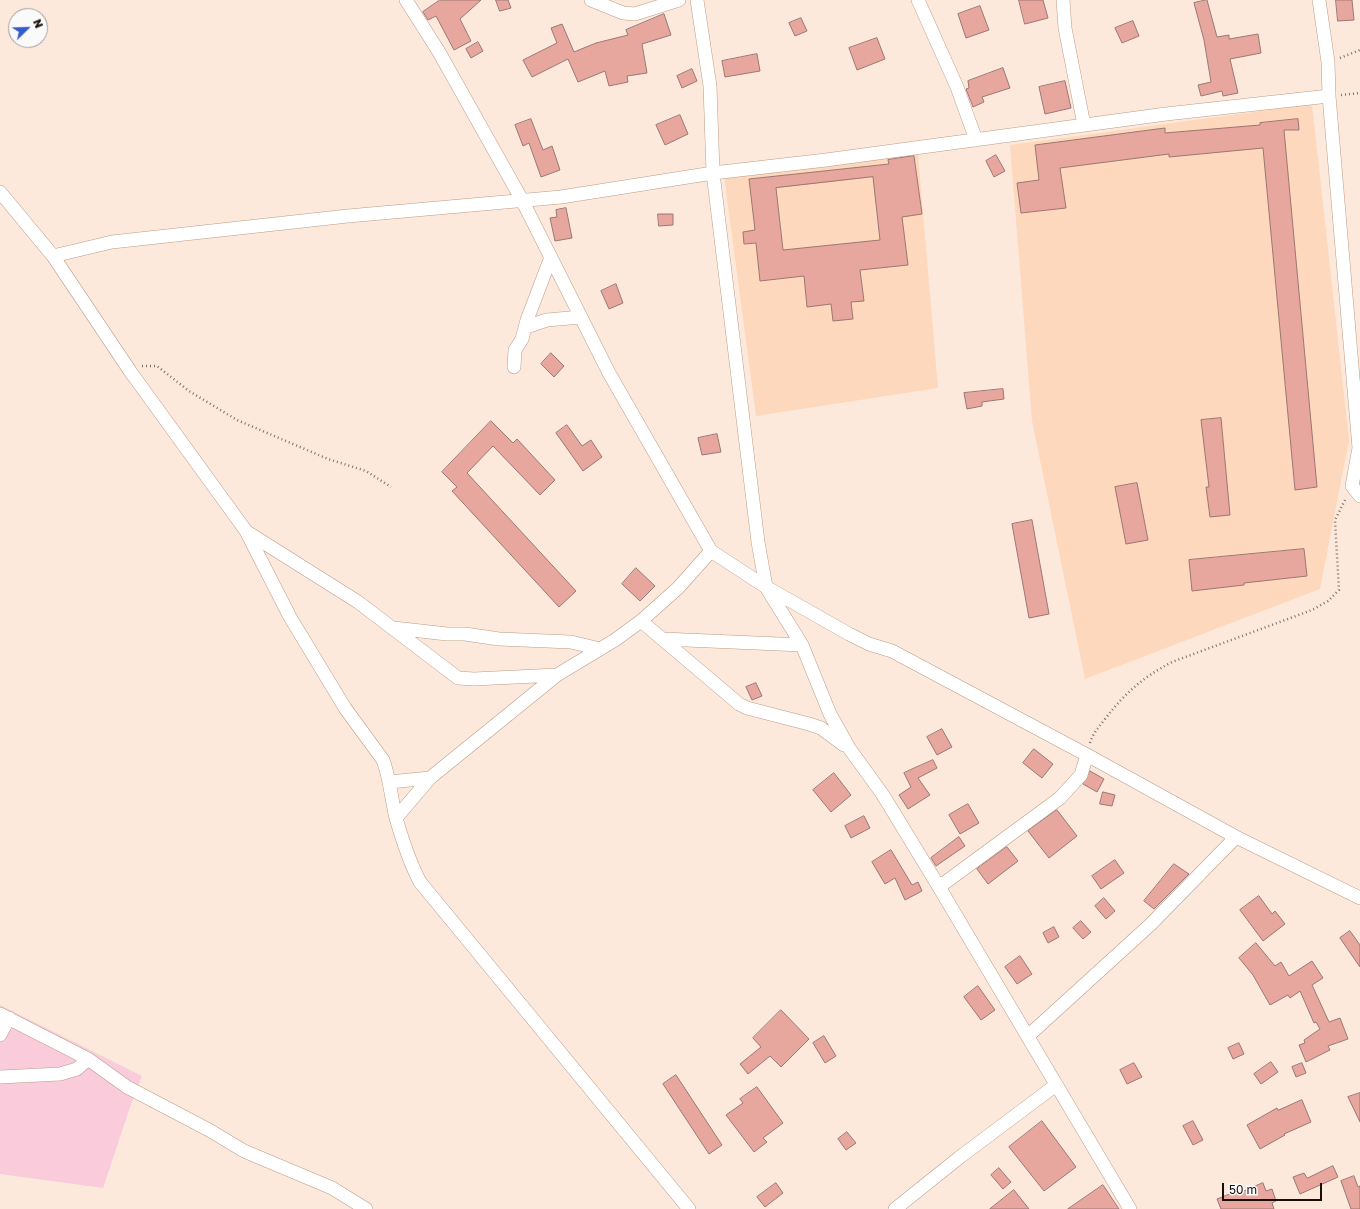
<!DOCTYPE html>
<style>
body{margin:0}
#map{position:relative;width:1360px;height:1209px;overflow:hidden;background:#fde9db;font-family:"Golos Text",sans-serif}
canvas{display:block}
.north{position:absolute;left:8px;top:8px;width:40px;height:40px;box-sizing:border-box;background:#fafafa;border:1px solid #a09c99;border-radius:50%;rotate:67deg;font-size:11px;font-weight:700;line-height:16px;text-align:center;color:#190f07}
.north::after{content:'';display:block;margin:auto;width:14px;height:18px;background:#335bcb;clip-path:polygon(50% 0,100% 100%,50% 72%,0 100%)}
.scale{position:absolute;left:1222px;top:1183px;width:100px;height:18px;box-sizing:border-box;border:2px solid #190f07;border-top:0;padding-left:5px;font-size:12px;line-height:14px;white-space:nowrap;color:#190f07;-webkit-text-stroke:3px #fafafa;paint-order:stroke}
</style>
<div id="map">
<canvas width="1360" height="1209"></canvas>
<div class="north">N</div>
<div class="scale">50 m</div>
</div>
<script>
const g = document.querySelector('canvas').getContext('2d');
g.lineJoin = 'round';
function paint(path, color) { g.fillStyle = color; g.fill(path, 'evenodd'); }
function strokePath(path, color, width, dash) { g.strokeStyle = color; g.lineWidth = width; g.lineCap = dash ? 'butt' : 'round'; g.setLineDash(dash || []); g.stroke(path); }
paint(new Path2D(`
 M1312,104l37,336 -29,149 -235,90 -53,-258 -22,-276z
 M918,154l20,234 -182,28 -32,-240z`), '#fed8bc');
paint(new Path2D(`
 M0,1005l142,71 -12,31 -27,81 -103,-14z`), '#facbdb');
const building = new Path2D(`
 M440,0h41l-21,19 11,22 -17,9 -18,-34 -8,4 -5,-8z
 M496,0h12l3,8 -11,3z
 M1019,0h24l5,18 -23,6z
 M1207,0l10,37 12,-2v4l29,-5 3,19 -31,6 8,34 -15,3 -1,-5 -21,5 -3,-11 13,-3 -7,-42 -10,-37z
 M1336,0h16l2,20 -16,1z
 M980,6l9,24 -23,8 -8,-24z
 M664,14l7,21 -29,9 5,29 -20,3 1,6 -19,4 -4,-15 -27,11 -10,-23 -36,18 -9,-17 34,-17 -6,-15 11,-4 12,28 22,-9 32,-8 -2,-5z
 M801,18l6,13 -12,5 -6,-13z
 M1133,21l6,15 -17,7 -7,-15z
 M877,38l8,21 -28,11 -8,-22z
 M478,42l5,9 -12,7 -5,-9z
 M757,54l3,17 -35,6 -3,-16z
 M1003,68l7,20 -28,9 2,5 -11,5 -7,-18 3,-1 -1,-7z
 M692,69l5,12 -15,7 -5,-12z
 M1065,81l6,27 -26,6 -6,-27z
 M680,115l8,19 -23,11 -9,-20z
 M531,119l12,31 9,-4 8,24 -19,7 -12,-34 -6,3 -8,-21z
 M1298,119l1,11h-15l33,357 -22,3 -32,-342 -94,9v-3l-109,14 6,40 -45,5 -4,-30 22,-3 -4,-35 130,-17v5l95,-8v-2z
 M996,155l9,16 -11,6 -8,-16z
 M914,156l8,58 -20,3 6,48 -48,5 4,31 -13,1 2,17 -20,2 -2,-17 -24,3 -3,-31 -44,5 -4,-38 -12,1 -1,-12 12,-2 -6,-51 140,-15 -1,-4zM873,177l7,63 -97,10 -7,-62z
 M566,208l6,30 -17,3 -5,-23 7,-1 -1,-7z
 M658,214h15v11l-14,1z
 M616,284l7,19 -14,6 -8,-18z
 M551,353l13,13 -10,11 -13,-13z
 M1003,389l1,10 -22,3v4l-15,3 -3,-16z
 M1221,418l9,97 -20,2 -4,-30h3l-8,-67z
 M491,421l22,22 4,-4 38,41 -15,15 -47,-49 -26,27 109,118 -17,16 -107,-116 5,-4 -15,-15z
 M567,425l15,21 9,-6 11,17 -19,14 -27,-38z
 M717,434l4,18 -19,3 -4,-17z
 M1137,483l11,57 -22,4 -11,-57z
 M1032,520l17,94 -20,4 -17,-94z
 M1304,549l3,27 -63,7v2l-52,6 -3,-31z
 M636,568l19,18 -15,15 -18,-17z
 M756,683l6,13 -10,4 -6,-13z
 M942,729l10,18 -15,8 -10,-18z
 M1034,749l19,15 -11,14 -19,-15z
 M933,760l4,8 -19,10 12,17 -22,14 -9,-14 12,-8 -7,-14z
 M1090,771l14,8 -7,13 -14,-8z
 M834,773l17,22 -20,17 -18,-22z
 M1103,792l12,3 -3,11 -12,-2z
 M968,804l11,19 -19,11 -11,-19z
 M1057,810l20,26 -28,22 -21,-27z
 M864,816l6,12 -19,10 -6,-12z
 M959,837l6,9 -29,20 -5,-8z
 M1007,847l11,14 -30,23 -11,-15z
 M891,850l21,35 6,-3 4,9 -17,9 -10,-22 -10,6 -13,-22z
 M1115,860l9,13 -23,16 -9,-13z
 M1174,864l15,10 -35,35 -10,-8z
 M1259,896l13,18 3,-3 10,13 -22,17 -23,-31z
 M1104,898l11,13 -9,8 -11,-13z
 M1081,921l10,11 -8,7 -10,-11z
 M1054,927l5,10 -11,6 -5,-10z
 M1350,931l10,14v22l-20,-29z
 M1256,943l19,23 6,-4 8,14 23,-15 11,17 -11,7 17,37 11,-4 8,21 -20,7 2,4 -24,12 -7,-17 6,-2 -1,-3 16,-11 -4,-7 -2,1 -14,-32 -10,7 -2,-3 -18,10 -17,-30 -14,-17z
 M1020,956l12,18 -15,10 -12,-17z
 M978,986l17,24 -14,10 -17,-23z
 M781,1010l28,29 -28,28 -11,-11 -22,18 -8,-10 21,-17 -8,-9z
 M824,1036l12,20 -11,7 -12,-20z
 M1239,1043l5,11 -11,5 -5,-11z
 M1271,1062l7,10 -17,12 -7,-10z
 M1134,1063l8,14 -15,7 -7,-14z
 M1302,1063l4,10 -10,4 -4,-10z
 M676,1075l46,70 -13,9 -46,-70z
 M757,1087l26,36 -20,15 4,4 -13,10 -28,-37 17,-12 -3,-4z
 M1360,1093v29l-12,-25z
 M1302,1100l9,22 -27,12 1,1 -25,14 -13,-24 30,-17 1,2z
 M1042,1121l34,46 -32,24 -35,-44z
 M1193,1121l10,19 -10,5 -10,-19z
 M847,1132l9,11 -10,7 -8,-11z
 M1333,1166l5,11 -38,17 -7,-17 11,-4 3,5z
 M999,1168l12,14 -8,7 -12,-14z
 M1354,1176l4,11 2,-1v23h-9l-10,-28z
 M776,1183l7,10 -18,14 -8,-10z
 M1263,1183l3,8 6,-2 4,12 -4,2 2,6h-53l-4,-10 20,-8 1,2z
 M1103,1185l16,24h-51z
 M1014,1190l15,19h-39z`);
paint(building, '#e7a69e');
strokePath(building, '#9c7773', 1);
const street = new Path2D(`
 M406,0l33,52 83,148 87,173 102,178 55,36 83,47 20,10 23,7 195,104 149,82 124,61
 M591,0l32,13 12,1 44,-14
 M697,0l13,86 3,87 45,369 8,45 36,58 28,69 19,34 34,47 56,92 191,322
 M918,0l39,87 19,53
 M1063,0l2,28 19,97
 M1319,0l9,62 1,34 30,352 -7,38 8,10
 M0,192l53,64 77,115 116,160 44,86 55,91 38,52c7,18 8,38 13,58 6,21 14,45 24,64l269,327
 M53,256l59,-14 236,-26 213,-19 152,-24 113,-13 340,-46 163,-18
 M526,327l21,-7 34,-3
 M514,367l1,-17 7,-11 5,-19 24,-63
 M247,532l111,70 100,76 16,1 83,-4
 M641,621l98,83 8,4 62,16 12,4 23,17
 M394,628l53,6h18l34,5 72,3 29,7
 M663,639l139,6
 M389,782l41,-4
 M396,818l34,-40 127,-103 58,-35 26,-19 37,-33 33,-37
 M939,887l121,-89 21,-23 6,-20
 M0,1014l88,45 39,28 82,43 35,21 88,37 34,21
 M0,1035l9,-17
 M1028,1036l123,-112 85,-87
 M0,1077l60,-3 17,-5 11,-10
 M895,1209l65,-52 96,-72`);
strokePath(street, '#ba9c86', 14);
strokePath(new Path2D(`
 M1340,58l20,-8
 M1341,95l19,-2
 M142,366h15l32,25 48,29 91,39 38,12 25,16
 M1090,743c3,-10 9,-16 15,-24 21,-27 37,-41 67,-57l140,-52 16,-9 11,-11 -4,-70 11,-22`), '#807166', 2.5, [1, 3]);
strokePath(street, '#fff', 13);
</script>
